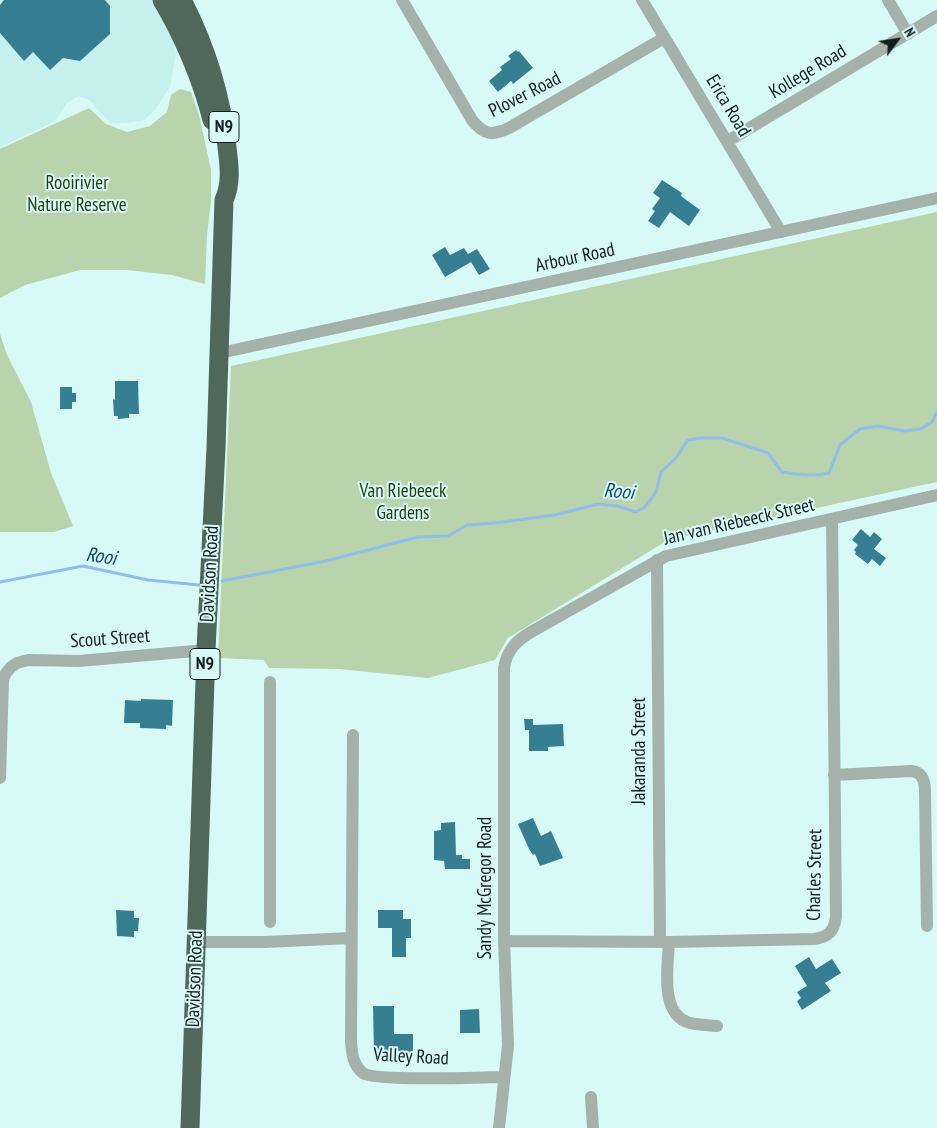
<!DOCTYPE html>
<style>
body{margin:0}
#map{position:relative;width:937px;height:1128px;overflow:hidden;background:#d8faf7;font-family:"PT Sans Narrow",sans-serif}
canvas{display:block}
.north{position:absolute;left:872px;top:15px;width:50px;height:50px;-webkit-text-stroke:4px #d8faf7;paint-order:stroke;rotate:59deg;font-size:14px;font-weight:700;line-height:20px;text-align:center;color:#121e1d}
.north::after{content:'';display:block;margin:auto;width:18px;height:22px;background:#121e1d;clip-path:polygon(50% 0,100% 100%,50% 72%,0 100%)}
</style>
<div id="map">
<canvas width="937" height="1128"></canvas>
<div class="north">N</div>
</div>
<script>
const g = document.querySelector('canvas').getContext('2d');
g.lineJoin = 'round';
function paint(path, color) { g.fillStyle = color; g.fill(path, 'evenodd'); }
function strokePath(path, color, width, dash) { g.strokeStyle = color; g.lineWidth = width; g.lineCap = dash ? 'butt' : 'round'; g.setLineDash(dash || []); g.stroke(path); }
function write(font, color, halo, rows, align = 'center') {
  g.font = font + ' "PT Sans Narrow",sans-serif'; g.lineWidth = 4; g.setLineDash([]); g.textBaseline = 'middle'; g.strokeStyle = halo; g.fillStyle = color; for (const [text, x, y, turn = 0] of rows) {
    g.save(); g.translate(x, y); g.rotate((+turn || 0) * Math.PI / 180); g.textAlign = isNaN(turn) ? turn : align; if (halo) g.strokeText(text, 0, 0); g.fillText(text, 0, 0); g.restore();
  }
}
paint(new Path2D(`
 M0,0h151l23,39 2,15 -6,33 -15,23 -11,10 -17,3h-15l-11,-9 -11,-14 -12,-4 -12,8 -10,17 -56,26z`), '#c5f0ed');
paint(new Path2D(`
 M180,89l11,3 8,23 12,55v32l-4,33 -2,49 -33,-9 -45,-5h-47l-55,15 -25,13v-149l89,-41 17,16 21,8 23,-6 17,-14 4,-17z
 M937,212v270l-269,58 -160,98 -13,22 -67,18 -89,-9 -70,-1 -5,-8 -46,-2 13,-292z
 M0,334l7,21 24,47 20,71 22,53 -19,6h-54z`), '#b9d3ac');
strokePath(new Path2D(`
 M222,581l104,-20 92,-24 30,-1 19,-11 28,-2 60,-8 43,-11 19,2 19,6 9,-5 11,-15 5,-20 15,-14 12,-18 14,-2h20l46,15 14,19c16,3 32,5 47,1l11,-28 20,-16 18,-3 26,5 17,-2 11,-7 5,-10
 M0,582l83,-16 65,14 51,5`), '#90bee8', 3);
paint(new Path2D(`
 M4,0h101l5,6v28l-30,27 -17,-3 -13,12 -17,-18 -9,9 -24,-28v-28z
 M516,50l2,2 1,-1 14,17 -20,16 -2,-3 -13,11 -9,-11 13,-11 -2,-3 11,-8 -3,-3z
 M662,180l20,13 -1,3 19,14 -11,16 -19,-14 -11,16 -11,-7 7,-10 -3,-2 8,-11 -7,-5z
 M445,247l5,8 14,-7 4,6 9,-5 13,20 -11,6 -8,-13 -26,15 -13,-22z
 M115,381h23l1,33h-10v4l-11,1v-3h-4l-1,-17 2,1z
 M60,387h12v6h4v9h-4v7h-12z
 M861,529l9,8 4,-5 8,7 -8,10 12,9 -6,8 -8,-7 -4,5 -13,-10 1,-2 -2,-2 4,-5 -6,-5z
 M141,699l32,1 -1,26 -6,-1v4l-26,-1v-5h-16l1,-23 16,1z
 M524,719h9v6l30,-1 1,22 -16,1v4h-19v-21h-4z
 M533,818l8,18 10,-5 12,27 -23,8 -5,-12 -2,1 -4,-6 -11,-25z
 M455,822l1,33h6v4h8v10h-25l-1,-8 -10,-1v-29l7,-1v-7z
 M116,910l18,1v7h5l-1,13h-4v6l-17,-1z
 M378,910h25v9h8v19h-5v19h-14v-29h-14z
 M809,957l7,12 16,-10 9,14 -16,10 6,8 -29,19 -5,-9 4,-3 -4,-6 10,-6 -12,-20z
 M373,1006h21v28h19v20h-9l-1,-3h-17v3h-12z
 M479,1009l1,24h-20v-23z`), '#367f93');
strokePath(new Path2D(`
 M402,0l70,120c12,15 20,16 37,8l155,-90
 M642,0l139,232
 M888,0l20,34
 M728,141l209,-125
 M220,353l717,-155
 M657,560l3,382
 M270,682v240
 M353,735l-2,307c1,12 2,23 12,31 12,9 120,4 141,4
 M834,775l77,-4c12,1 14,11 14,21l2,134
 M0,778l3,-98 3,-7 5,-6 6,-4 11,-3 51,1 127,-11
 M504,941l165,1 145,-3c15,-2 20,-8 22,-22l-4,-398
 M197,942h68l86,-4
 M669,942c-1,24 -10,73 21,81 8,2 18,2 27,3
 M591,1097l2,31
 M499,1128l9,-83 -4,-104v-273c3,-18 12,-27 27,-36l135,-76 271,-61`), '#a5b1ab', 12);
strokePath(new Path2D(`
 M162,0c21,35 40,80 50,120
 M182,0c24,46 39,95 45,147 2,17 5,36 -3,53l-8,248 -10,202 -16,478`), '#4f685b', 19);
for (const [x, y, w] of [
 [224,127,30],
 [205,664,30]
]) { const box = new Path2D(); box.roundRect(x - w / 2, y - 15.5, w, 31, 4); g.fillStyle = '#d8faf7'; g.fill(box); strokePath(box, '#121e1d', 1); }
write('bold 18px', '#121e1d', null, [
 ["N9",224,127],
 ["N9",205,664]
]);
write('19px', '#121e1d', '#d8faf7', [
 ["Kollege Road",808,72,-31],
 ["Plover Road",525,95,-27],
 ["Erica Road",728,106,59],
 ["Arbour Road",575,258,-12],
 ["Jan van Riebeeck Street",739,522,-13],
 ["Davidson Road",210,574,-87],
 ["Scout Street",110,639,-4],
 ["Jakaranda Street",640,751,-90],
 ["Charles Street",815,875,-89],
 ["Sandy McGregor Road",486,888,-90],
 ["Davidson Road",195,979,-88],
 ["Valley Road",411,1057,3]
]);
write('19px', '#1e3c07', '#d8faf7', [
 ["Rooirivier",77,184],
 ["Nature Reserve",77,206],
 ["Van Riebeeck",403,492],
 ["Gardens",403,514]
]);
write('italic 20px', '#12466d', '#d8faf7', [
 ["Rooi",619,492,5],
 ["Rooi",101,557,8]
]);
</script>
